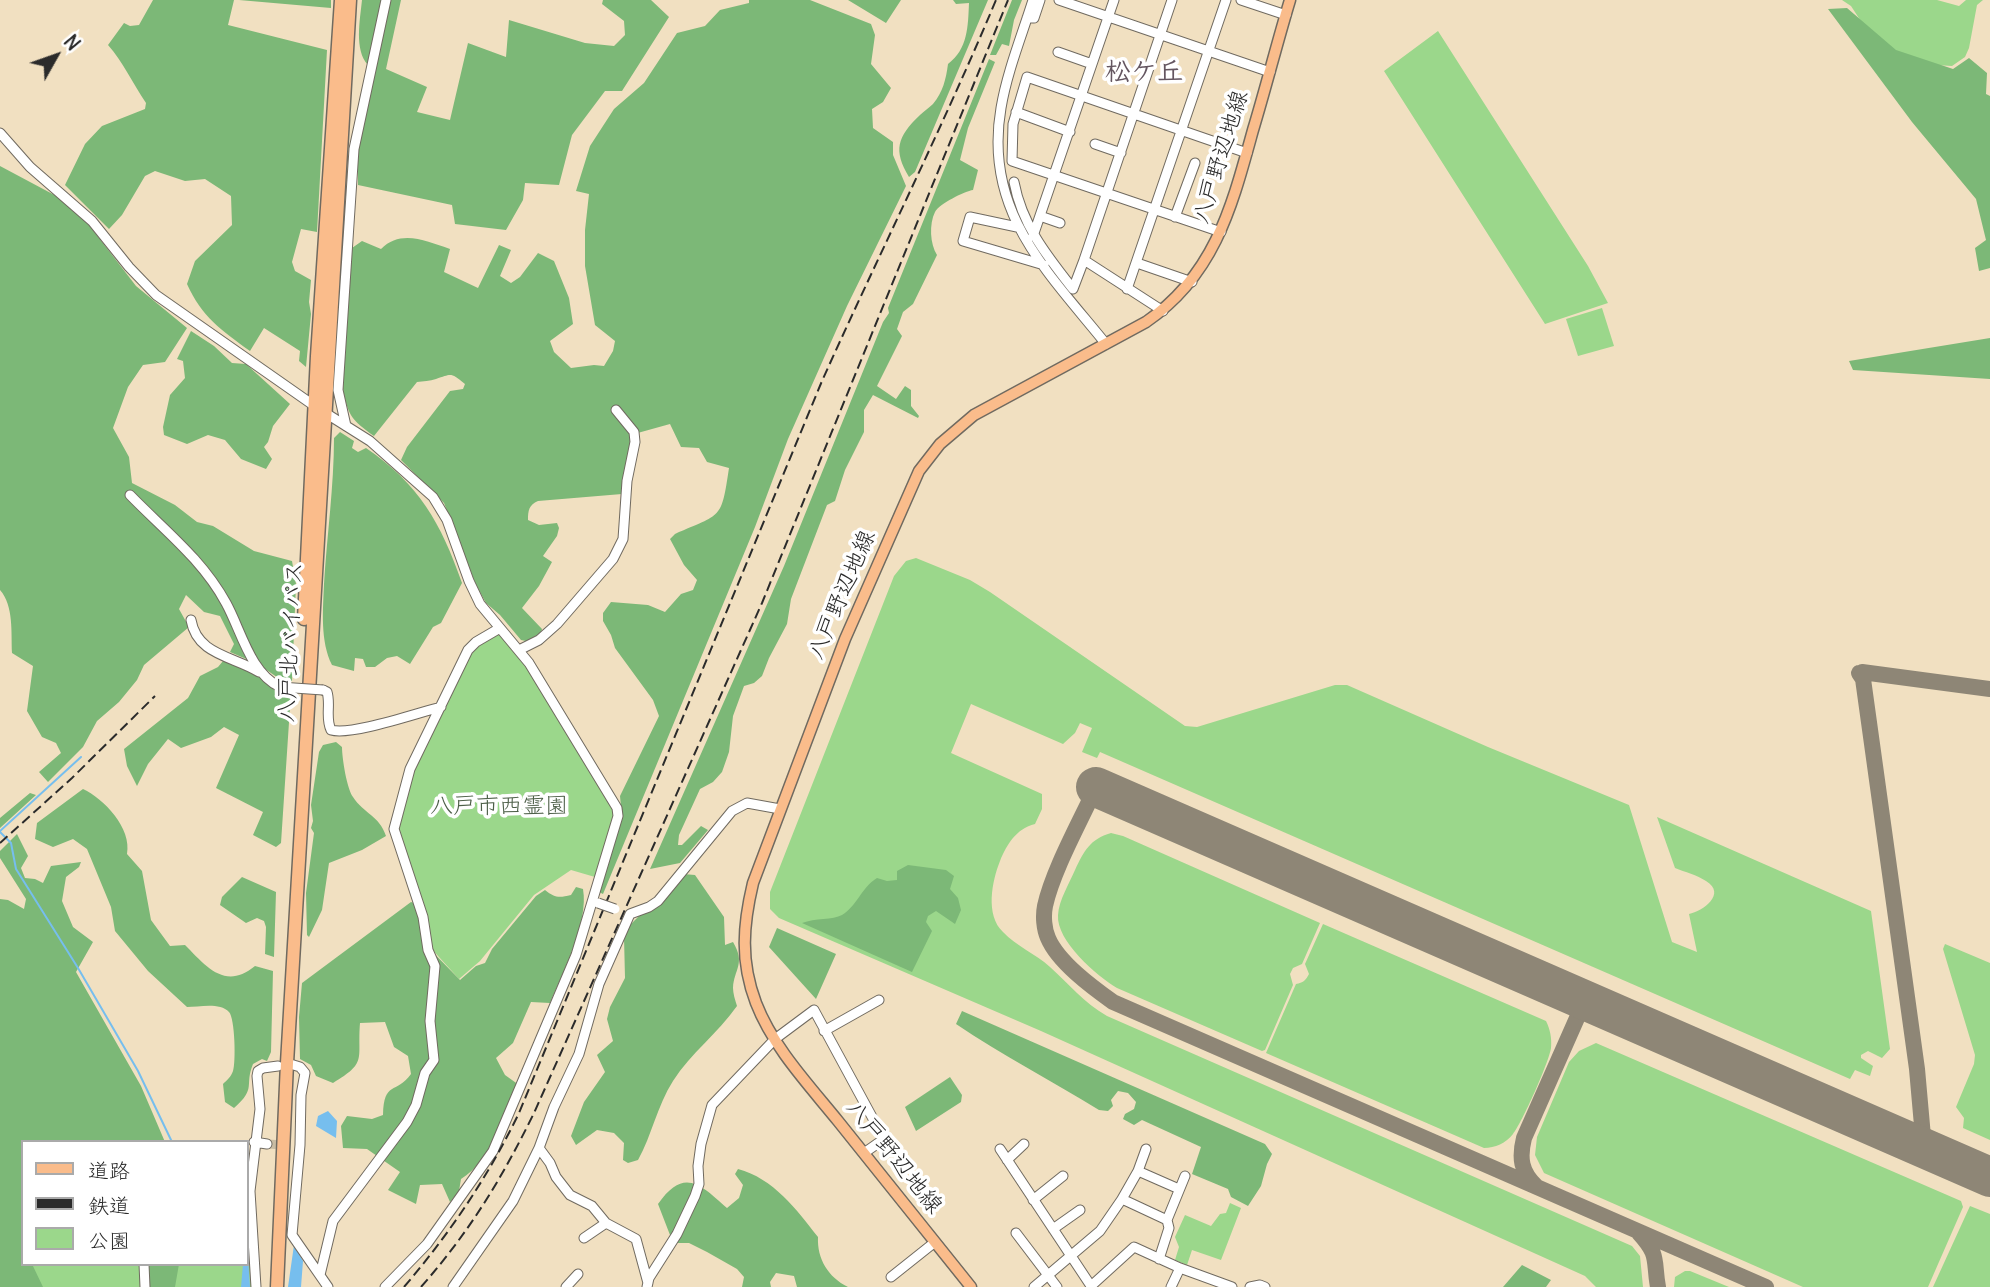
<!DOCTYPE html>
<meta charset="utf-8">
<style>
body{margin:0}
#map{position:relative;width:1990px;height:1287px;overflow:hidden;background:#f1e0c1;font-family:Delius,"Klee One",sans-serif}
canvas{display:block}
.legend{position:absolute;left:21px;top:1140px;width:228px;height:126px;box-sizing:border-box;background:#fff;border:2px solid #aaa;margin:0;padding:9px 12px;list-style:none;font-size:21px;color:#2b2b2b}
.legend li{display:flex;align-items:center;gap:14px;height:35px}
.legend b{width:35px;border:2px solid #aaa}
.north{position:absolute;left:21px;top:21px;width:70px;height:70px;-webkit-text-stroke:5px #fff;paint-order:stroke;rotate:50deg;font-size:19px;font-weight:700;line-height:28px;text-align:center;color:#2b2b2b}
.north::after{content:'';display:block;margin:auto;width:24px;height:32px;background:#2b2b2b;clip-path:polygon(50% 0,100% 100%,50% 72%,0 100%)}
</style>
<div id="map">
<canvas width="1990" height="1287"></canvas>
<ul class="legend">
<li><b style="height:9px;background:#fabc8b"></b>道路</li>
<li><b style="height:9px;background:#2b2b2b"></b>鉄道</li>
<li><b style="height:19px;background:#9bd78b"></b>公園</li>
</ul>
<div class="north">N</div>
</div>
<script>
const g = document.querySelector('canvas').getContext('2d');
g.lineJoin = 'round';
function paint(path, color) { g.fillStyle = color; g.fill(path, 'evenodd'); }
function strokePath(path, color, width, dash) { g.strokeStyle = color; g.lineWidth = width; g.lineCap = dash ? 'butt' : 'round'; g.setLineDash(dash || []); g.stroke(path); }
function write(font, color, halo, rows, align = 'center') {
  g.font = font + ' Delius,"Klee One",sans-serif'; g.lineWidth = 7; g.setLineDash([]); g.textBaseline = 'middle'; g.strokeStyle = halo; g.fillStyle = color; for (const [text, x, y, turn = 0] of rows) {
    g.save(); g.translate(x, y); g.rotate((+turn || 0) * Math.PI / 180); g.textAlign = isNaN(turn) ? turn : align; if (halo) g.strokeText(text, 0, 0); g.fillText(text, 0, 0); g.restore();
  }
}
paint(new Path2D(`
 M1842,0h95l22,6 7,-6h17l-6,5 -8,43 -4,9 -13,9 -16,-1 -37,-8 -33,-28 -15,-23z
 M1438,31l150,235 20,37 -63,21 -161,-253z
 M1602,308l12,38 -36,10 -12,-37z
 M916,558l54,22 20,12 195,134 12,1 138,-42h12l141,62 141,58 43,137 25,10 -8,-38c14,-3 38,-20 17,-33 -9,-6 -21,-9 -31,-13l-18,-51 214,94 19,138 -8,9 -14,-7 -7,4v3l12,8 -3,10 -15,-6 -5,9 -750,-327 -3,6 -15,-6 10,-24 -12,-5 -5,10 -12,11 -92,-40 -20,49 91,41v15l-7,15c-19,5 -28,20 -35,37 -8,20 -15,54 3,71 13,14 33,22 47,35 19,17 34,36 57,49l525,230 8,10 3,31h-47l-11,-11 -544,-245 -262,-113 -9,-9v-17l124,-316 12,-15z
 M498,631l28,34 87,141 1,12 -19,59 -24,-7 -37,25 -54,66 -21,18 -30,-33 -28,-101 -4,-27 15,-47 59,-122z
 M1111,833l12,3 197,87 -18,41 -9,4 -3,6 3,11 -28,65 -3,1 -145,-63c-20,-12 -61,-47 -59,-73 1,-15 11,-31 17,-45 9,-19 15,-31 36,-37z
 M1323,924l223,97c4,8 6,17 5,27 -2,14 -29,75 -38,86 -7,9 -18,14 -29,14l-218,-95 30,-69c7,-1 10,-4 13,-10l-4,-10z
 M0,925l23,217v122h224v-27l6,-3 3,53h-256z
 M1945,944l45,19v177l-27,-12 1,-10 -8,-11 18,-43 1,-9 -32,-106z
 M1596,1043l365,158 2,6 -35,80h-125l-259,-114 -9,-18 2,-18 32,-75 10,-11z
 M1230,1203l11,5 -20,52 -29,-10 -5,15 -12,-5 4,-13 -4,-10 10,-22 26,11 9,-12 6,-1z
 M1970,1206l20,8v73h-57z
 M1685,1271h5l39,16h-55l1,-10z`), '#9bd78b');
paint(new Path2D(`
 M153,0h81l-6,25 99,25 -10,182 -16,-3 -9,33 3,9 16,9 -2,22 2,12 -5,53 -7,-6 1,-10 -36,-23 -14,23c-29,-21 -48,-34 -63,-67l8,-23 37,-36 -1,-29 -26,-17 -20,2 -30,-10 -10,5 -23,39 -13,14 -44,-44 20,-41 17,-18 43,-17 1,-6c-13,-19 -23,-41 -38,-58l16,-22 6,3 9,-1z
 M239,0h92v8z
 M362,0h39l-15,69 41,18 -10,25 33,8 18,-77 38,14 3,-37 76,23 29,3 11,-11 -1,-14 -22,-17 1,-4h48l18,17 -47,74h-17l-33,44 -13,50 -34,-2 -2,17 -17,30 -51,-6 -3,-19 -94,-20v-29l10,-91c-14,-15 -8,-45 -6,-65z
 M749,0h61l61,24 4,11 -4,29 20,24 -8,14 -11,7 1,19 20,14v13l13,31 -59,120 -59,133 -33,88 -152,367 -4,-2 23,-75 -2,-21 39,-80 -6,-16 -38,-52 -4,-13 -8,-14v-8l8,-11 37,3 17,7 16,-18 12,-4 4,-10 -13,-15 -14,-26 5,-5c47,-21 46,-13 54,-66l-22,-6 -8,-14 -18,-1 -11,-23 -36,10 -12,60 -84,7c-9,4 -10,9 -10,19l11,5 18,-2 2,5 -2,8 -14,20 9,6 -13,24 -17,22 20,21 -1,4 -15,8 -5,-1 -21,-25 -14,-12 -10,-18 -32,-82 -43,-43 6,-13 43,-56 13,-2 2,-5c-15,-12 -13,-10 -29,-5 -6,2 -13,2 -19,3l-43,54c-22,-16 -26,-20 -31,-47l9,-141 10,-7 19,8c20,-20 45,-8 69,0l-6,23 34,16 21,-43 12,5 -11,26 11,7 9,-6 18,-24 16,8 15,37 4,26 -23,17 4,11 17,16 23,-3 10,1 9,-15 2,-10 -20,-16 -10,-59v-36l4,-36 -13,-3 14,-45 24,-37 30,-26 33,-50 28,-7 15,-16 29,-7z
 M848,0h53l-15,23z
 M953,0h35l-73,172 -6,5c-16,-27 -12,-40 11,-62 4,-4 9,-7 13,-11 10,-12 13,-25 15,-40 20,-15 20,-38 21,-61l-13,1z
 M1012,0h10l-8,20 -5,26 -7,-2 -6,11h-6z
 M1847,8l49,42 57,19 16,-11 18,15 -1,21 4,2v172l-11,3 -4,-23 11,-8 -10,-41 -64,-77 -84,-113z
 M989,59l6,3 -27,66 -8,32 18,10 -5,20c-8,1 -34,14 -38,22 -6,12 -5,32 2,43l-24,49 -10,8 -6,17 5,7 -25,50 19,13 9,-13 6,4v16l8,10 -1,2 -45,-23 -9,15v22l-19,38 -10,31 -8,4 -36,94 -4,25 -18,34 -7,18 -8,7 -10,3 -11,30 -4,36 -7,20 -9,10 -13,7 -21,46 -1,10h4l19,-19 7,4 -28,33 -30,6 134,-303 99,-244 6,-9 -1,-5z
 M0,166l60,32 29,27 47,61 51,42 -22,34 -22,3 -15,22 -15,41 16,29 3,26 43,22 22,17 16,4 41,25 38,10 4,23 -4,97 -11,-1 -23,-16 -28,-12 4,-8 -14,-28 -16,-4 -18,-17 -7,14 10,18 -45,38 -7,15 -18,22 -22,19 -14,26 -35,35 -9,-10 22,-19 -5,-10 -14,-6 -15,-26 6,-45 -21,-13c-1,-20 2,-47 -12,-63z
 M191,331l23,15 18,17 14,1 44,40 -17,22 -5,16 -4,5 8,12 -6,10 -25,-10 -16,-19 -17,-5 -21,9 -23,-9 -1,-8 7,-32 15,-17 -2,-17 -6,-2z
 M1990,338v41l-137,-9 -4,-9z
 M340,432l14,9 -2,7 6,4 8,-4c53,36 75,75 96,135l-21,40 -8,4 -23,37 -13,-8 -10,2 -12,9h-9l-3,-8 -8,-1 -1,13 -22,-6c-12,-24 -9,-55 -8,-81 3,-49 10,-98 10,-146z
 M223,661l39,15 12,14 17,2 -10,151 -5,4 -23,-12 10,-23 -47,-24 23,-53 -15,-8 -13,10 -30,11 -13,-9 -20,25 -11,22 -10,-20 -3,-17 64,-51 12,-22 18,-9z
 M336,742l6,5c0,11 5,42 11,50 11,17 26,18 33,39l-24,14 -33,13 -7,47 -13,27 -2,-2 -1,-42 8,-60 -3,-5 2,-7 -2,-16 8,-53 4,-7z
 M83,789c21,10 49,39 44,65l15,17 9,49 19,26 15,-1c21,21 40,46 70,21l18,5 -2,81 -4,9 -5,-2 -9,5c-9,22 4,24 -19,44l-9,-6 -2,-18c4,-4 8,-7 10,-13 3,-8 2,-53 -4,-59 -9,-10 -30,-5 -42,-5l-39,-36 -33,-40 -4,-24 -24,-58 -14,-10 -20,8 -18,-8 2,-16z
 M30,793l6,2 -36,33v-10z
 M17,834l11,22 -7,12 4,10 10,1 8,4 8,-17 30,-4 -2,5 -13,10 -4,24 11,26 20,15 -17,30 65,114 24,56h-142v122h9l11,23h-43v-388l8,1 16,9 2,-10 -26,-41v-7z
 M908,865l38,5 8,6 -4,13 8,9 3,12 -6,14 -19,-13 -8,5 -2,6 6,9 -20,41 -110,-49c13,-5 31,-3 40,-8 15,-9 19,-27 35,-37l10,3 10,-1v-9z
 M683,874l12,1 29,42 1,28 8,-3c13,22 1,27 0,46 0,5 2,12 4,18 -19,27 -46,47 -64,75 -16,25 -21,54 -35,79l-10,3 -5,-3 1,-17 -10,-10 -17,-3 -21,15 -5,-9 13,-34 21,-30 -8,-17 16,-14 -6,-22 3,-12 15,-29 -1,-41 5,-11 10,-10 13,-6z
 M242,877l34,15 -2,65 -9,-3 1,-27 -2,-6 -7,-3 -11,5 -26,-18 2,-8z
 M576,887l7,2c6,33 -20,83 -33,114l-19,-1 -18,41 -17,15 9,17 14,10c-14,31 -28,76 -58,94l-2,12 -9,11 -8,-18 -22,1 -4,19 -28,-14 12,-18 -33,-23 -24,-1 -2,-22 6,-10 25,3 11,-4c1,-35 13,-20 28,-41l-3,-18 -14,-9 -9,-25 -25,1c-3,37 8,39 -27,60l-17,-7 -5,-11 -11,-6 -1,-42 3,-34 109,-81 6,2 4,15v21l39,40 16,-14 9,-3 7,-14 44,-53 9,-6c10,8 14,8 26,5z
 M777,928l59,26 -20,45 -47,-52z
 M962,1011l303,133 7,10 -5,10 -6,22 -13,20 -17,-9 -3,-8 -36,-15 9,-27 -59,-27 -8,5 -11,-6 2,-5 9,-5 2,-7 -8,-9 -10,-2 -7,9 2,6 -5,5 -9,-1c-47,-29 -97,-55 -143,-86z
 M950,1077l12,18 -1,7 -45,29 -11,-24z
 M738,1169c35,9 59,41 80,68 -1,22 10,40 30,50h-51l-3,-11 -18,-3 -6,9 1,5h-29l2,-10 -7,-8 -30,-17 -18,-9h-12l-7,-8 -12,-31c26,-37 42,-20 69,4l12,-10 4,-13 -8,-11z
 M149,1264h30l-4,23h-25z
 M1522,1265l29,15 -5,7h-43z`), '#7cb877');
paint(new Path2D(`
 M328,1111l9,10 -1,17 -20,-12 2,-10z
 M247,1245l3,42h-9l2,-23h4z
 M294,1245l9,16 -2,26h-13z`), '#76beee');
strokePath(new Path2D(`
 M0,831l81,-74
 M0,832l11,11 5,26 62,99 60,103 34,71`), '#76beee', 2);
strokePath(new Path2D(`
 M1862,672l128,17
 M1859,673l4,6 54,390 7,79
 M1096,787c-16,35 -43,83 -51,119 -2,10 -1,23 3,32 10,24 44,49 65,64l653,285
 M1536,1186c-15,-14 -17,-28 -12,-48l61,-138
 M1639,1233c21,23 14,27 19,54`), '#8e8676', 16);
strokePath(new Path2D(`
 M1096,787l894,390`), '#8e8676', 40);
strokePath(new Path2D(`
 M267,1144l23,1`), '#c9bca3', 9, [9, 4.5]);
const minor = new Path2D(`
 M1033,0c-11,35 -26,72 -32,108 -18,103 46,163 105,236
 M1059,0l211,72
 M1241,0l45,15
 M1027,18h7l6,-18
 M1058,52l34,12
 M1016,112l54,20
 M0,133l30,34 62,54 37,46 27,28 160,112 54,34 63,56 14,23 22,61 11,23 49,59 88,145 1,8 -42,139 -83,196 -66,93 -42,43
 M1095,144l26,9
 M1014,182c8,43 33,74 59,107l11,-29
 M1040,216l20,7
 M1175,217l20,-54
 M1017,227l-47,-10 -7,24 81,24
 M1221,232l-209,-71 1,-37 14,-47 220,76
 M1033,236l81,-236
 M1137,263l55,19
 M1127,289l99,-289
 M1163,311l-79,-51 88,-260
 M346,426l-8,-36 16,-241 32,-149
 M130,495c34,35 72,64 96,108 15,27 24,70 54,84
 M191,620c6,35 42,36 68,52
 M519,650l20,-10 18,-16 56,-65 10,-20 4,-58 8,-39 -1,-10 -18,-22
 M323,690l4,2c4,12 -2,26 4,38 20,6 86,-17 110,-23
 M824,1031l55,-31
 M287,1063l13,4 5,6 -4,22 -1,50 -8,90 36,52
 M254,1142l13,2
 M539,1148l11,15 6,14 14,18 22,11 14,17 30,16 12,44
 M1000,1149l91,137 43,-39 46,21 52,19
 M1007,1160l17,-16
 M1138,1171l41,18
 M1122,1199l16,-28 8,-22
 M1033,1200l30,-24
 M1053,1229l27,-19
 M1016,1233l41,54
 M584,1238l22,-15
 M1159,1259l10,-31 -2,-8 18,-44
 M144,1264l1,23
 M320,1275l13,-54 74,-99 9,-17 9,-32 9,-13 -4,-39 5,-55 -7,-16 -5,-33 -29,-88 16,-60 58,-119 8,-8 24,-14
 M891,1277l44,-35
 M256,1287l-6,-96 10,-82 -3,-33 1,-5 5,-3 15,-2
 M453,1287l60,-86 26,-53 15,-41 25,-53 20,-70 31,-70 19,-7 9,-6 74,-90 15,-8 33,6
 M566,1287l12,-13
 M647,1287l2,-9 28,-44 18,-38 4,-12 -1,-18 3,-22 11,-39 63,-66 39,-29 70,129 -20,14
 M1034,1287l66,-56 22,-32 45,21
 M1171,1287l9,-19
 M1250,1287l10,-2 5,2`);
const major = new Path2D(`
 M971,1287c-44,-55 -89,-111 -133,-166 -30,-37 -65,-74 -82,-118 -16,-42 -13,-78 -3,-120l92,-244 74,-168 21,-27 34,-29 172,-93c69,-47 86,-116 107,-192 13,-43 24,-87 37,-130`);
const highway = new Path2D(`
 M304,619l13,-263 24,-356
 M277,1287l10,-224 63,-1063`);
strokePath(minor, '#706a60', 11);
strokePath(major, '#706a60', 13);
strokePath(highway, '#706a60', 15);
strokePath(minor, '#fff', 9);
strokePath(major, '#fabc8b', 10);
strokePath(highway, '#fabc8b', 12);
strokePath(new Path2D(`
 M0,843l72,-65 83,-82
 M404,1287c46,-54 84,-110 115,-174l303,-732c57,-127 120,-252 174,-381
 M421,1287c49,-56 80,-107 113,-174l228,-510 246,-603`), '#2b2b2b', 2, [10, 5]);
const minorBridge = new Path2D(`
 M280,687l43,3
 M598,903l17,6`);
strokePath(minorBridge, '#706a60', 11, []);
strokePath(minorBridge, '#fff', 9);
write('23px', '#2b2b2b', '#fff', [
 ["八戸野辺地線",1221,157,-73],
 ["八戸野辺地線",842,595,-67],
 ["八戸北バイパス",291,642,-87],
 ["八戸野辺地線",894,1157,51]
]);
write('23px', '#4d5f48', '#fff', [
 ["八戸市西霊園",499,806]
]);
write('bold 26px', '#645660', '#fff', [
 ["松ケ丘",1144,73]
]);
</script>
